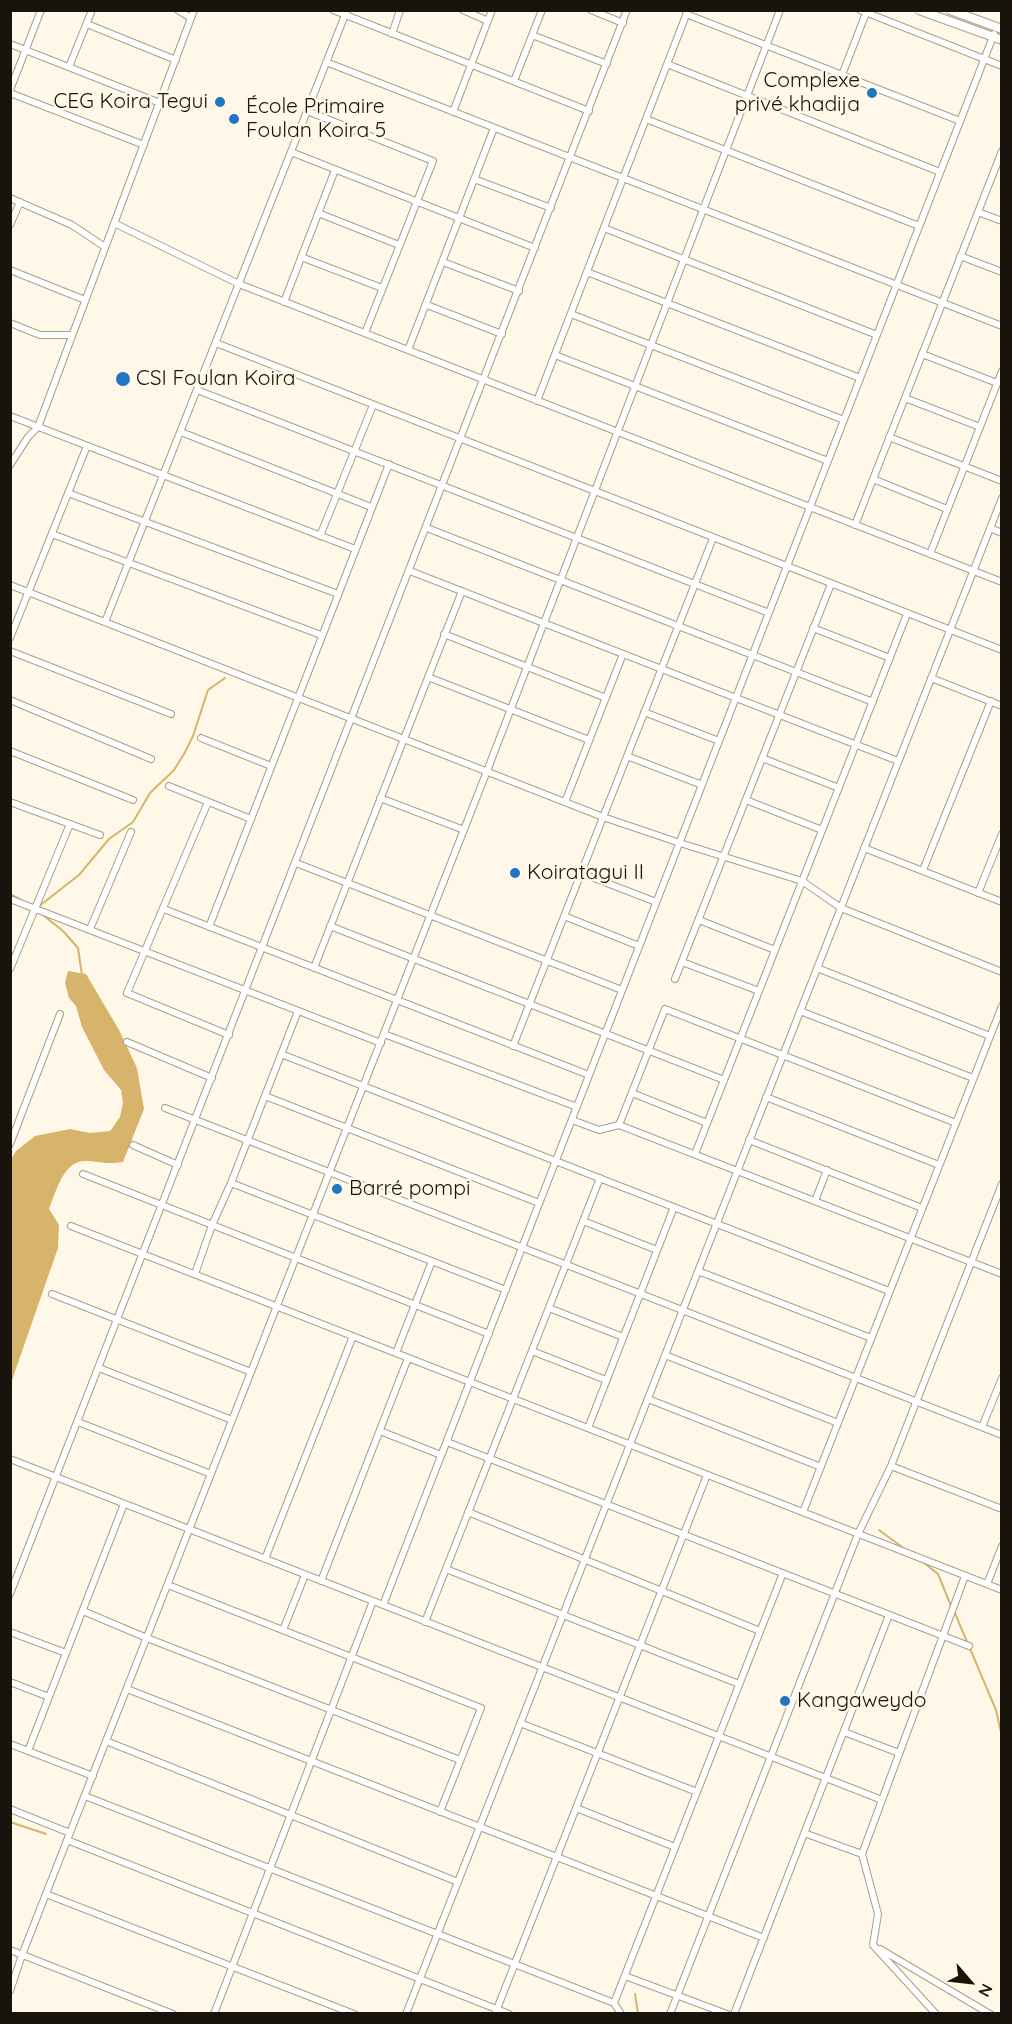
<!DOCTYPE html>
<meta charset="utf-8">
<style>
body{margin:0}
#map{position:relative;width:1012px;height:2024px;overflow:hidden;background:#fff8e9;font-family:Quicksand,sans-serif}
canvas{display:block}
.frame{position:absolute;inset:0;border:12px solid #18140c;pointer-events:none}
.north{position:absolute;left:940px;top:1952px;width:60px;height:60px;-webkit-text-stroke:4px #fff8e9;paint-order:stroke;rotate:118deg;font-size:16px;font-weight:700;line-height:24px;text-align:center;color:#18140c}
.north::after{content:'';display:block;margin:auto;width:21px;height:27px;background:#18140c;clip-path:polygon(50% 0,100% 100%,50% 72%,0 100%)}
</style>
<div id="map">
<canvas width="1012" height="2024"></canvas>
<div class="frame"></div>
<div class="north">N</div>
</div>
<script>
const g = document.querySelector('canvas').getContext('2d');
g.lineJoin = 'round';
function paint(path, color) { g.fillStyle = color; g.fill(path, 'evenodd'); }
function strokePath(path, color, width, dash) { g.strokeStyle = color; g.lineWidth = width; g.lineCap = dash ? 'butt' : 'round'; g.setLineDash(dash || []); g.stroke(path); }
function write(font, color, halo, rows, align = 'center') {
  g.font = font + ' Quicksand,sans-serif'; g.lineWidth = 5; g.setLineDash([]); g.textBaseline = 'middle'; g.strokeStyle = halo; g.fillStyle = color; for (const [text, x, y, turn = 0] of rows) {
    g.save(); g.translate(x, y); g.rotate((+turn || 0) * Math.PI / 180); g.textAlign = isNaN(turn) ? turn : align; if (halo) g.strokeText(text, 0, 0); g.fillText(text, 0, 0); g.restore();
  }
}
paint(new Path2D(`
 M68,971l18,3 33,56 18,38 7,41 -21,53c-16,3 -24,-1 -39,-1 -21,1 -28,31 -35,48l10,16 -1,23 -47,135v-224l5,-8 19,-15 35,-7 20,4 20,-2 10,-14 3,-14 -2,-13 -17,-20 -22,-43 -6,-21 -7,-8 -4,-15z`), '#d6b46b');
strokePath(new Path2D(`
 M10,894l11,6
 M38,907l41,-32 30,-36 24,-17 17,-29 24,-23 10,-16 9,-18 15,-46 17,-12
 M43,915l20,16 15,17 4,27
 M879,1530l27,20
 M923,1562l15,12 13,32
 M954,1611l42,99 6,27
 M10,1822l36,12
 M635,1994l3,20`), '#d6b46b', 2);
const minor = new Path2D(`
 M178,10l13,8
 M333,10l256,101
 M463,10l25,11
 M591,10l32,13
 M860,10l142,56
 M686,14l274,107
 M87,24l89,36
 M392,34l8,-24
 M532,35l75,29
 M10,44l150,59
 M326,62l676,264
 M667,64l273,108
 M69,67l23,-57
 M842,75l24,-62
 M514,81l28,-71
 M10,90l31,-80
 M10,93l134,52
 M307,111l126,50 -68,172
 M453,112l39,-102
 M646,119l273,107
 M291,152l244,96
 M474,179l77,29
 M10,198l62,27 33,22
 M978,212l24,9
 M318,213l81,32
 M114,223l125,61 763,298
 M10,225l10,-23
 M604,228l273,107
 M960,256l42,16
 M301,257l81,31
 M443,262l76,29
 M10,270l75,30
 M587,272l273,106
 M284,302l51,-132
 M427,305l75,29
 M571,314l273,106
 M10,323l30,12h32
 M216,343l786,307
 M408,350l86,-222
 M922,354l75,29
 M555,355l273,106
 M197,390l572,223
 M905,398l75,29
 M537,401l151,-391
 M10,416l345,133
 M181,432l190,75
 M889,437l113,44
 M10,465l18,-28 10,-10 156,-417
 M873,479l74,30
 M68,493l270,101
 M855,525l147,-374
 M427,528l446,174
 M990,528l12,5
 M52,534l269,101
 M320,536l53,-131
 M930,554l72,-183
 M410,571l488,190
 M10,585l593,232 77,26 122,38 39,27 161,64
 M105,622l242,-612
 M813,628l77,30
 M444,634l162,64
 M10,638l77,-192
 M10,651l161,63
 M428,677l161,63
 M931,678l71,28
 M10,700l141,59
 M644,712l75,29
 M201,738l70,28
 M10,751l123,49
 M627,756l75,29
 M762,758l77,30
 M169,786l82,33
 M380,798l84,32
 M746,800l76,30
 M10,802l90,33
 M208,802l-81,191 102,42
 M565,802l58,-148
 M864,848l138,54
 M296,863l326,127
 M923,870l68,-169
 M581,873l75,29
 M978,893l24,-59
 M10,899l371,144
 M164,909l425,166
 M564,916l75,30
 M699,920l76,30
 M330,926l394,154
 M209,927l180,-463
 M90,929l41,-97
 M682,962l77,29
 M314,968l148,-377
 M817,968l173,68
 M10,969l60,-145
 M675,979l156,-395
 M800,1011l173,67
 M384,1034l193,73
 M127,1042l85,36
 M513,1046l200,-508
 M281,1054l608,237
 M632,1093l75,30
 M265,1096l274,107
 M766,1097l173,68
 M165,1108l837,327
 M572,1120l27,10 20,-5 383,149
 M619,1125l46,-116 291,114
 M749,1140l173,68
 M10,1144l50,-130
 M133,1145l45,20
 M695,1154l212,-540
 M83,1174l406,160
 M231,1183l275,107
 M815,1201l12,-31
 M583,1221l74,29
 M71,1226l931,364
 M698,1271l173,67
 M195,1274l17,-49 19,-42 67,-172
 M52,1294l199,78
 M549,1308l74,29
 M532,1351l74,29
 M396,1353l36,-92
 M665,1355l173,68
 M99,1368l133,52
 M648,1399l173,68
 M78,1422l133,52
 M982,1427l20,-49
 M588,1428l86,-221
 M380,1431l61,24
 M447,1442l522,204
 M10,1459l872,341
 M891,1466l111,43
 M468,1512l292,119
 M803,1512l199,-506
 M265,1559l88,-223
 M446,1569l293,115
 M321,1581l87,-223
 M987,1584l15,-38
 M168,1585l313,123 -41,104
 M10,1594l617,-1584
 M383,1605l611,-1571
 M83,1611l64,27 313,122
 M425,1622l175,-444
 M283,1630l22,-55
 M10,1632l56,21
 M10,1682l39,15
 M127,1689l637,249
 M520,1723l177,69
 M844,1732l55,21
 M106,1741l352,141
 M10,1744l83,32
 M28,1751l96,-247
 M85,1796l529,207 7,11
 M576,1808l99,39
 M10,1809l60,24
 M804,1833l58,21
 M67,1840l442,174
 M46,1894l308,120
 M880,1949l110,65
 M10,1950l163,64
 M625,1976l102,38
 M10,1991l12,-36 465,-1184 293,-761
 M614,2003l169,-430
 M214,2014l159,-413
 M406,2014l596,-1516
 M495,2014l212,-539
 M670,2014l188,-480 33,-68 111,-282
 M734,2014l155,-399
 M936,2014l-63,-69 5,-31 -16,-60 103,-278`);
const secondary = new Path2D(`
 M919,10l83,30
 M950,10l52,19`);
strokePath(minor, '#aa9f88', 8);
strokePath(secondary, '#aa9f88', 10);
strokePath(minor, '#fff', 6);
strokePath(secondary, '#fff', 8);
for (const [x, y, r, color] of [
 [872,93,6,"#2275c3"],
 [220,102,6,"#2275c3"],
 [234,119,6,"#2275c3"],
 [123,379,8,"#2275c3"],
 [515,873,6,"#2275c3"],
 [337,1189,6,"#2275c3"],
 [785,1701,6,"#2275c3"]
]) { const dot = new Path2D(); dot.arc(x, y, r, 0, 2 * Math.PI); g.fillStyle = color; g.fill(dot); strokePath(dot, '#fff8e9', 2); }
write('21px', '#18140c', '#fff8e9', [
 ["Complexe",860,81,"right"],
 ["privé khadija",860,105,"right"],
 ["CEG Koira Tegui",208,102,"right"],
 ["École Primaire",246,107],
 ["Foulan Koira 5",246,131],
 ["CSI Foulan Koira",136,379],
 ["Koiratagui II",527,873],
 ["Barré pompi",349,1189],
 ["Kangaweydo",797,1701]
], 'left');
</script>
